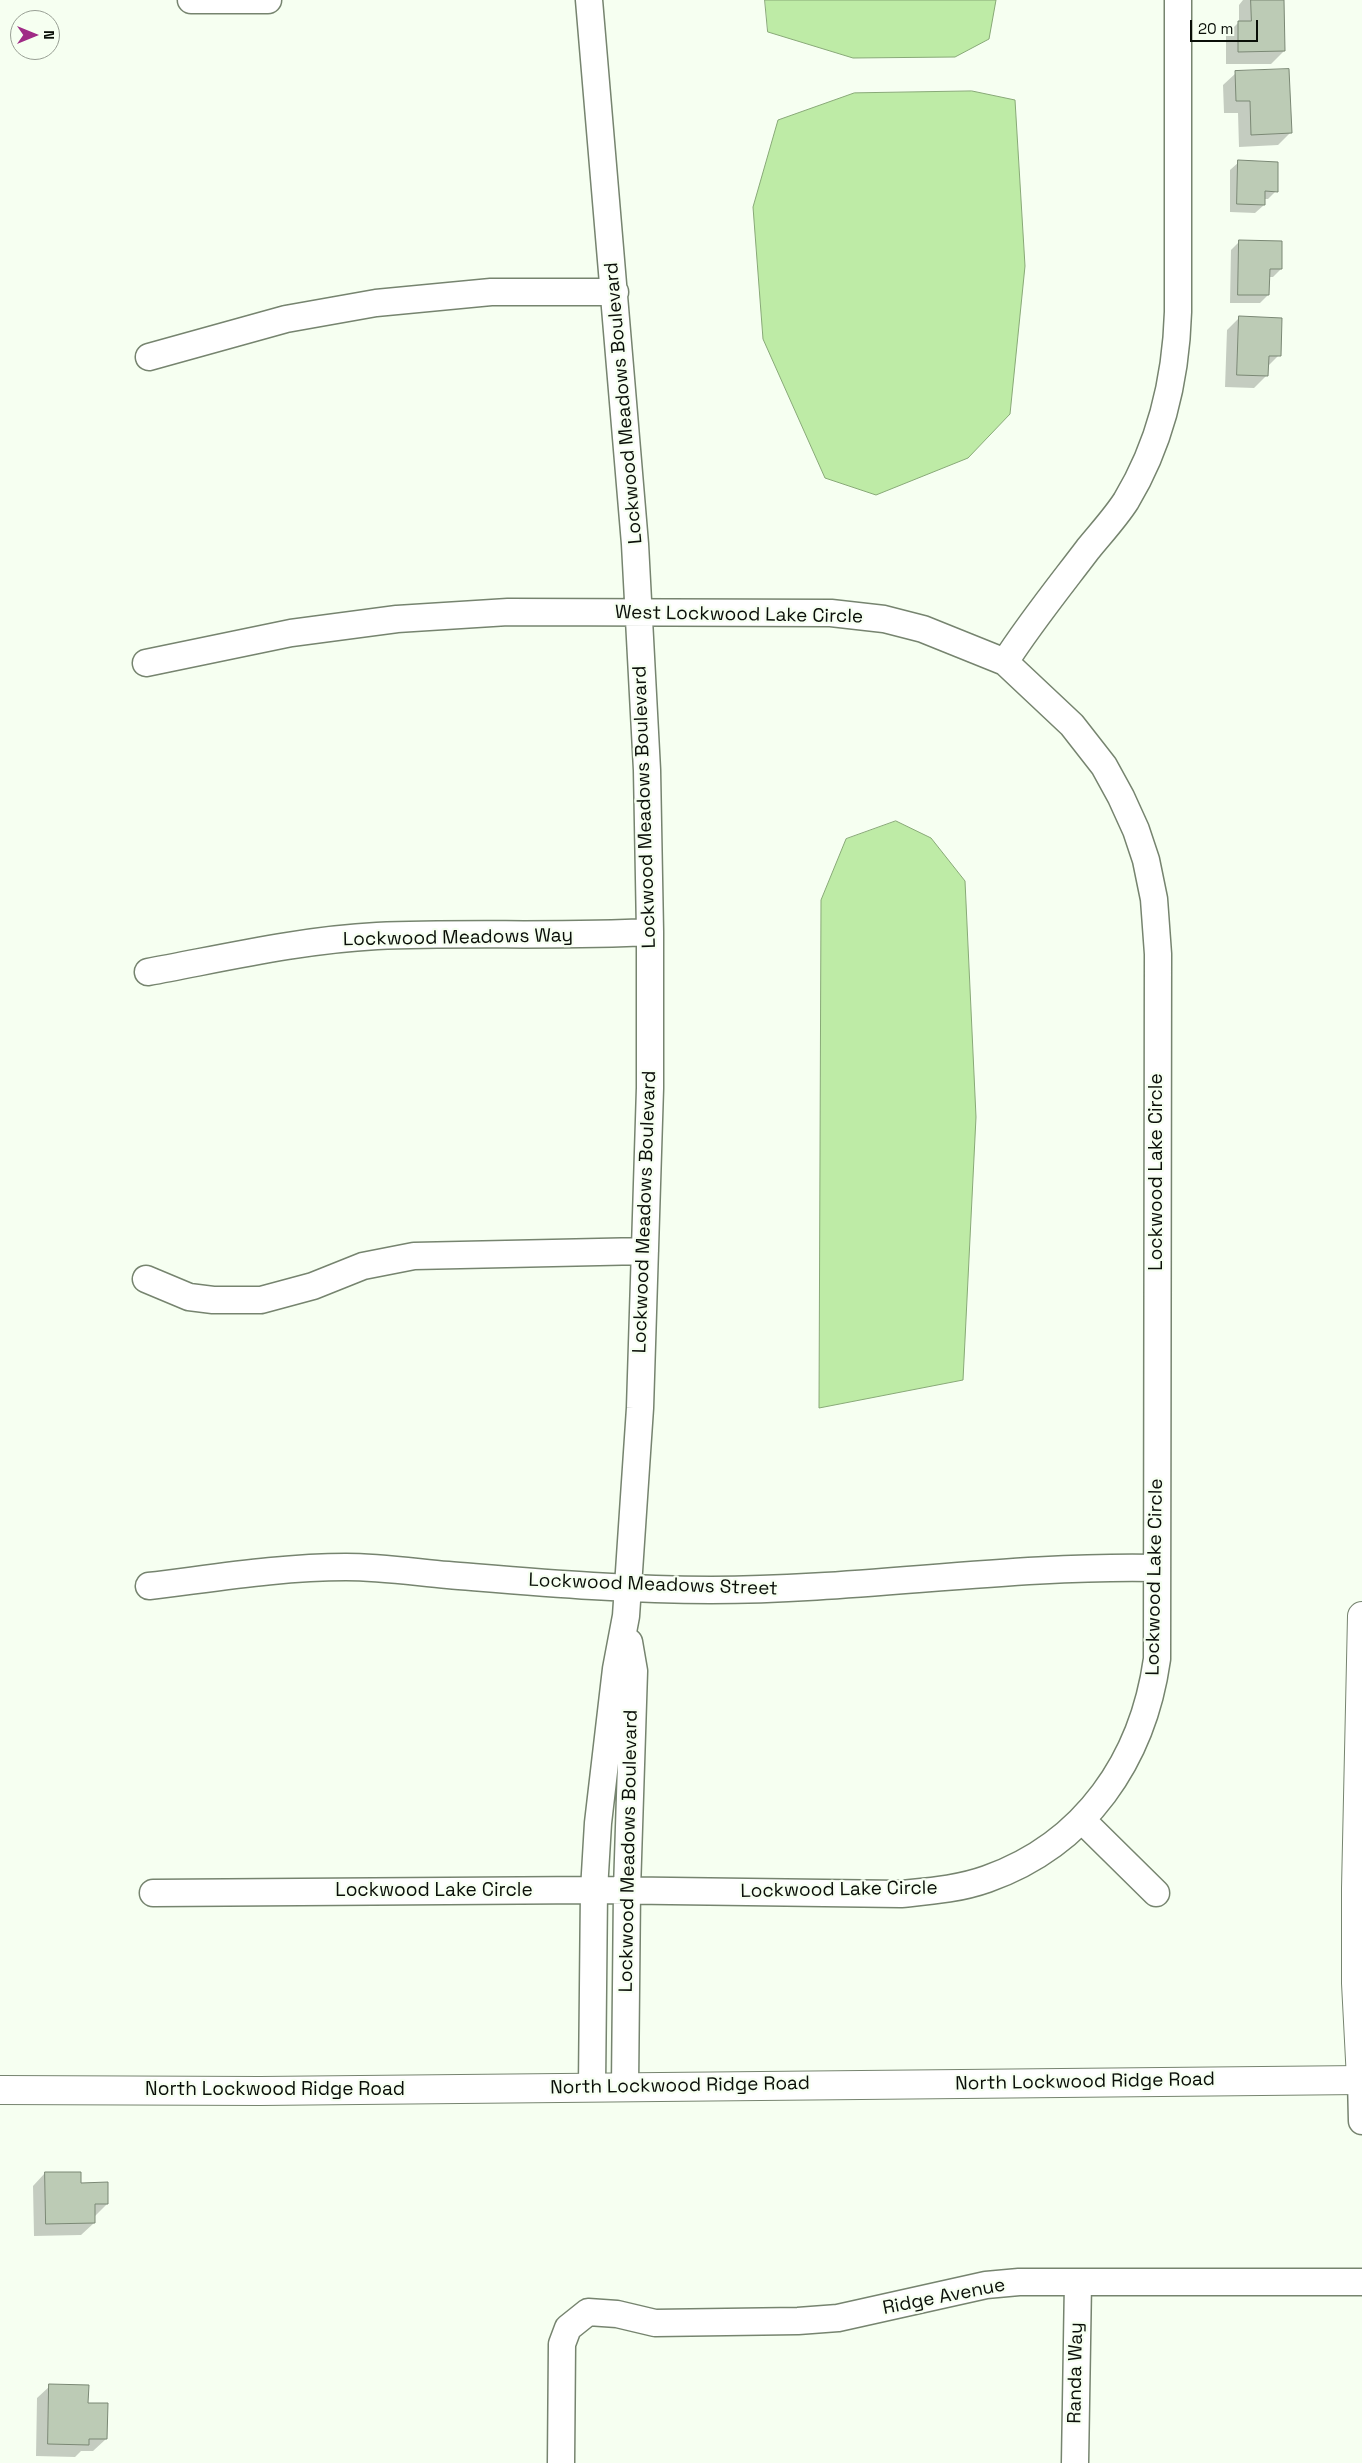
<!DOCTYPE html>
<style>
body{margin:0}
#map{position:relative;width:1362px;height:2463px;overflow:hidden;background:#f6fff1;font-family:"Space Grotesk",sans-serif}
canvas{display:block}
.north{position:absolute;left:10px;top:10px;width:50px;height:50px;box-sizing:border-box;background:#f6fff1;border:1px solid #989f94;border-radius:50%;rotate:90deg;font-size:14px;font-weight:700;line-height:20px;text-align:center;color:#0a0f08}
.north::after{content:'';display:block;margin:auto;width:18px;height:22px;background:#a02b86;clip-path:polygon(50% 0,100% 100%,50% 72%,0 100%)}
.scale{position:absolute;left:1190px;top:20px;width:68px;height:22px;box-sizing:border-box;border:2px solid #0a0f08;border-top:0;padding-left:6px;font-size:15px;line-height:18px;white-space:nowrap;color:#0a0f08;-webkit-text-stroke:4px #f6fff1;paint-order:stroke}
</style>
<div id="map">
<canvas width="1362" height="2463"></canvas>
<div class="north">N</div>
<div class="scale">20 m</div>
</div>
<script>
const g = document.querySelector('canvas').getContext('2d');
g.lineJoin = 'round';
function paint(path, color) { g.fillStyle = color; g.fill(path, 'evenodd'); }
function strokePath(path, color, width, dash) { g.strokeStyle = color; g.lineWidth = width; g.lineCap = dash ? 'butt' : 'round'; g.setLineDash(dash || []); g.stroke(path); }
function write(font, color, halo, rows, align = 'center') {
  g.font = font + ' "Space Grotesk",sans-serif'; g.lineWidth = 4.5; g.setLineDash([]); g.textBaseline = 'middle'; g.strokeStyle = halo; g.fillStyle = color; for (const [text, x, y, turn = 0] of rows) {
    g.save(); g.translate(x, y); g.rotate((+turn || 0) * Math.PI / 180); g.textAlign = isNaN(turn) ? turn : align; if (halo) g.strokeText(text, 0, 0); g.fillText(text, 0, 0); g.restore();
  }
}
const water = new Path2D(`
 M765,0h231l-7,39 -34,18 -102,1 -85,-26z
 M972,91l43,9 10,166 -15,148 -42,44 -92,37 -51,-17 -62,-139 -10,-132 25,-87 76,-27z
 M896,821l35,17 34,43 11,236 -13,263 -144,28 2,-508 25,-61z`);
paint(water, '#beeba6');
strokePath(water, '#88a977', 1);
paint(new Path2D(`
 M1243,0h40l1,51 -13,13h-45v-29l13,-13v-17z
 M1236,73l54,60 -12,12 -39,2 -1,-34h-14l-1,-28z
 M1239,162l37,29 -8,8h-4v6l-9,8 -25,-1v-42z
 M1239,242l42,27 -8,8h-4l-1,18 -8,8h-30l1,-53z
 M1240,317l39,38 -12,12v8l-13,13 -29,-1 2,-57z
 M45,2173l34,11 28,20 -13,13v6l-13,12 -47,1 -1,-50z
 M50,2386l37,18 19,35 -13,12h-12l-6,6 -39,-1 1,-58z`), '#0003');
const building = new Path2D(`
 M1251,0h33l1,51 -47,1v-31h13z
 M1289,69l3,64 -41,2 -1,-34h-14l-1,-30z
 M1238,160l40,2v30l-13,-1v14l-28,-1z
 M1239,240l43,1v28h-12l-1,26h-31z
 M1239,316l43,2 -1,38h-12l-1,20 -31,-1z
 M45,2172h36v11l27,-1v22h-13v19l-49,1z
 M49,2384l40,1 -1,18h20l-1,36h-18v6l-41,-1z`);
paint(building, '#bccbb5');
strokePath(building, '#7a8874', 1);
const minor = new Path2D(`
 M191,0h77
 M589,0l46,544 12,226 3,162v156l-10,320 -14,208 -10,53 -18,154 -4,67 -2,196
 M149,357l137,-38 90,-16 115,-11h124
 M1005,662c25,-39 55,-76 83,-113 13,-16 27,-31 38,-48 35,-58 50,-122 52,-189v-312
 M146,663l145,-30 106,-14 111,-7 323,1 53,6 39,10 82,33 67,63 32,41 17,31 15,33 10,30 8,39 4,55 -1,705c-14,100 -71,185 -170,220 -28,10 -56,12 -86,15l-307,-4 -441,3
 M148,972c76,-14 152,-32 229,-36 90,-4 182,1 273,-4
 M146,1279l43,18 24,3h48l52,-14 50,-20 51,-10 231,-5
 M149,1586c66,-8 132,-19 197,-19 34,0 68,5 102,8 87,7 175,15 263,15 149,0 297,-25 446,-22
 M1082,1820l74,73
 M1361,2079l1,42
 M625,2086l2,-196 7,-219 -5,-29
 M561,2463l1,-119 6,-16 20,-16 29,2 38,9 143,-2 40,-3 148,-33 33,-3h343
 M1075,2463l3,-181`);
const tertiary = new Path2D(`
 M1361,2079l-5,-96v-95l6,-272`);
const secondary = new Path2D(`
 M0,2090l260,1 1102,-11`);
strokePath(minor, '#76846f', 29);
strokePath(tertiary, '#76846f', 30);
strokePath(secondary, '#76846f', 30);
strokePath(minor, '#fff', 26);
strokePath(tertiary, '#fff', 28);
strokePath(secondary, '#fff', 28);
write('19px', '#0a0f08', '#f6fff1', [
 ["Lockwood Meadows Boulevard",624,403,-95],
 ["West Lockwood Lake Circle",739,615,1],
 ["Lockwood Meadows Boulevard",645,807,-92],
 ["Lockwood Meadows Way",458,938,-1],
 ["Lockwood Lake Circle",1157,1172,-90],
 ["Lockwood Meadows Boulevard",645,1212,-88],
 ["Lockwood Lake Circle",1155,1577,-89],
 ["Lockwood Meadows Street",653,1585,2],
 ["Lockwood Meadows Boulevard",629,1851,-89],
 ["Lockwood Lake Circle",839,1890,-1],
 ["Lockwood Lake Circle",434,1891],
 ["North Lockwood Ridge Road",1085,2082,-1],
 ["North Lockwood Ridge Road",680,2086,-1],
 ["North Lockwood Ridge Road",275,2090],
 ["Ridge Avenue",944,2297,-11],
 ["Randa Way",1076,2373,-89]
]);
</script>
